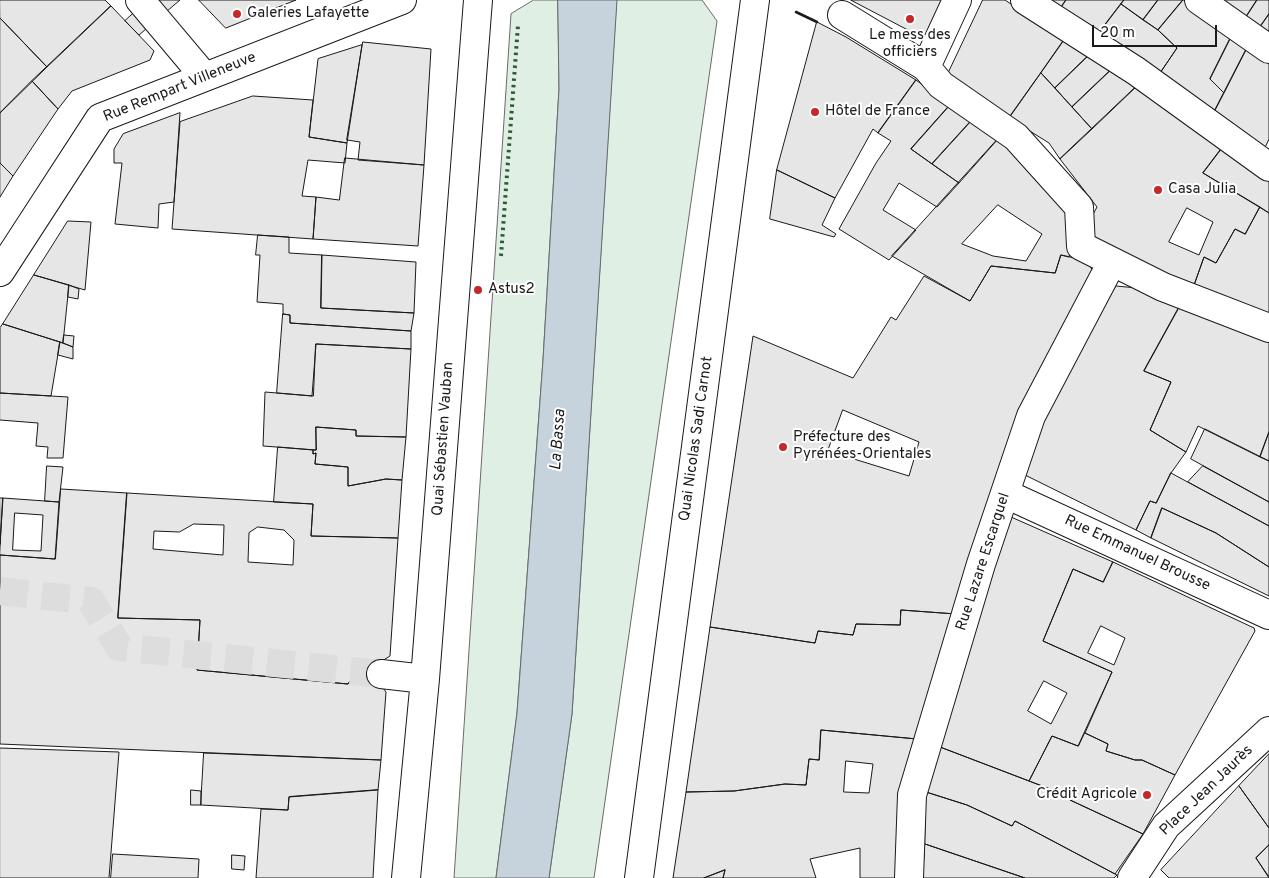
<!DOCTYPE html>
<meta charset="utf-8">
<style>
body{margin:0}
#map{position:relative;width:1269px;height:878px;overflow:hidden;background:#fff;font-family:Overpass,sans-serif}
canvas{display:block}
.scale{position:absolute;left:1092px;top:25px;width:125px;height:22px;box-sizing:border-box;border:2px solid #1a1a1a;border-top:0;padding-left:6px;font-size:15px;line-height:18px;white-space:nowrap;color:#1a1a1a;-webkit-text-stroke:4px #fff;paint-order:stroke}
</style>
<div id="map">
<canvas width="1269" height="878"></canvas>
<div class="scale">20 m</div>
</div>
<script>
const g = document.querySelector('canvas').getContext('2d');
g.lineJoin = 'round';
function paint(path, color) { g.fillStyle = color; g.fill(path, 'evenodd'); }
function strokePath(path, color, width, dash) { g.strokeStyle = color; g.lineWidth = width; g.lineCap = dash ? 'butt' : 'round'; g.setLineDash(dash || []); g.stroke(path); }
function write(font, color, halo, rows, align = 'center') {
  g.font = font + ' Overpass,sans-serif'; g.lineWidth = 4; g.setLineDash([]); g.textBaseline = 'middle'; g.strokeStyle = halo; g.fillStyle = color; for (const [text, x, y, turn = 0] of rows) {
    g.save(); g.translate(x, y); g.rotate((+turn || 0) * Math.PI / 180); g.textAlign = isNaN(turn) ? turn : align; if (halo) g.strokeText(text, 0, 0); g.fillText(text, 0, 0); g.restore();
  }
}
const green = new Path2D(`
 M534,0h24l1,89 -16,271 -26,353 -21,165h-42l57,-864z
 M617,0h85l15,21 -123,857h-45l23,-164z`);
paint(green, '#e0efe3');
strokePath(green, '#6a6a6a', 1);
const water = new Path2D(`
 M558,0h59l-45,714 -23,164h-53l21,-165 26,-353 16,-271z`);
paint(water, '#c6d2dc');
strokePath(water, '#6a6a6a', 1);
const building = new Path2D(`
 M0,0h105l6,6 -64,61 -47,-49z
 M148,0h32l-41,35 -14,-14z
 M199,0h97l-70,28z
 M851,0h92l-19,38z
 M983,0h22l59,40 -55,78 -62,-42z
 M1047,0h19l-6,9z
 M1066,0h58l-26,34 -38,-25z
 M1124,0h34l-15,20 -22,-16z
 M1158,0h25l-25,30 -15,-10z
 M1183,0h3l45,37 -21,42 14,14 -13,25 -51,-45 17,-25 -19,-18z
 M1222,0h35l-11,17z
 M1257,0h12v14l-9,13 -14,-10z
 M1121,4l37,26 19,18 -17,25 -62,-39z
 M111,6l43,45 -4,9 -78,31 -14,18 -26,-28z
 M1269,14v20l-9,-7z
 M0,18l47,49 -47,46z
 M817,22l29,15 70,43 -38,53 -5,-4 -38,69 -58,-28z
 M1231,37l16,11 -23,45 -14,-14z
 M1064,40l24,16 -33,32 -14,-15z
 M363,42l68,7 -7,116 -66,-5 2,-18 -13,-2z
 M362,45l-15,98 -38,-6 9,-78z
 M1247,48l22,16v75l-7,15 -51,-36z
 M1088,56l26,11 -42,40 -17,-19z
 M1114,67l24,18 -46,44 -20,-22z
 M1041,73l51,56 -32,30 -11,-16 -40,-25z
 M916,80l34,25 -39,44 48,34 -22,24 -38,-24 -16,27 33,20 -27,30 -50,-31 37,-66 15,-22 -13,-8z
 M32,81l26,28 -45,67 -13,-13v-50z
 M1138,85l63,50 21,13 -19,25 57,34 -15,27 -10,-5 -19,34 -12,-6 -11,31 -100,-48 -4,-18 8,-15 -37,-48zM1187,208l26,14 -14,33 -30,-13z
 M253,96l60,4 -4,37 38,6 -2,20 -37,-3 -6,36 14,1 -3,42 -141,-10 8,-107z
 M950,105l22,15 -40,44 -21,-15z
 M180,113l-6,89 -15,2 -1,24 -43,-4 7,-61h-8v-14l9,-15z
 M972,120l26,19 -39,44 -27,-19z
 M998,139l59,55 11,22 4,23 -3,18 -8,-2 -6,18 -64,-7 -21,35 -78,-45zM998,205l44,29 -16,27 -33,-5 -31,-12z
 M1222,148l47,29v36l-66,-40z
 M345,158l79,7 -6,81 -105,-7 3,-42 23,3z
 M0,163l13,13 -13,21z
 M777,170l58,28 -13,27 14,9 -2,3 -64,-18z
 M1260,207l9,6v107l-76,-32 11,-31 12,6 19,-34 10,5z
 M68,221l23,1 -6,68 -51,-15z
 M258,235l31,2v16l33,2 -1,53 93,5 -3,18 -121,-8v-8l-7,-1v-10l-26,-2 3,-47h-4z
 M322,255l94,7 -2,51 -93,-5z
 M1061,255l27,6 5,11 -137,342 -55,-4 -1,15 -44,-1 -3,11 -35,-4 -3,12 -105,-16 43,-291 100,42 38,-61 5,3 28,-44 46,25 21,-35 64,7zM843,410l76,32 -10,34 -81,-25z
 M34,275l35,10 -6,58 -60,-19z
 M69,285l10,4 -1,10 -10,-2z
 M1116,286l21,2 45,14 -38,69 27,11 -21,48 36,22 -15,21 -15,30 -6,-2 -14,29 -111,-55 4,-29z
 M1182,302l87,33v97l-9,25 -62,-31 -12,26 -36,-22 21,-48 -27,-11z
 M283,314l7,1v8l121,8v18l-95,-5 -4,52 -35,-3z
 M3,324l57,18 -9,54 -51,-3v-65z
 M64,335l10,1 -1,11 -10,-4z
 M60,342l13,5v12l-15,-4z
 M316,344l95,5 -5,88 -50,-1v-6l-40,-3v23l-53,-4 2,-54 48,4z
 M0,393l68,4 -5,61h-16l1,-11 -12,-1 2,-23 -38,-3z
 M316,427l40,3v6l50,1 -4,43 -16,-1 -38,7v-19l-33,-3 1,-11 -3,1v-4h3z
 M1205,429l64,32v41l-78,-43z
 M1269,432v29l-9,-4z
 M278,447l35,3v4l3,-1 -1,11 33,3v19l38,-7 16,1 -4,58 -87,-2 2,-32 -39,-2z
 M47,466l16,1 -4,35 -14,-1z
 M1203,466l66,36v24l-81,-44z
 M1171,473l98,53v41l-53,-34 -54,-25 -11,30 -15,-8 14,-29 6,2z
 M61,489l66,4 -9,125 82,2 -3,50 151,14 2,-3 30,3 6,8 -5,68 -381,-16v-189l55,4z
 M127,493l186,11 -2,32 87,2 -8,118 -8,5 -2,23 -30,-3 -2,3 -151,-14 3,-50 -82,-2zM194,524l30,1 -1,30 -70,-6 1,-18 25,1zM258,527l26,3 10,10 -1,25 -45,-3 1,-29z
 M0,498h3l-3,46z
 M3,498l56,4 -4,57 -55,-4zM15,513l28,2 -2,36 -28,-1z
 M1162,508l54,25 53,34v29l-118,-58z
 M1011,517l102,45 -10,20 -30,-13 -30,72 69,31 -34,74 -26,-10 -23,45 -89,-34 16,-66zM1044,681l23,12 -16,31 -23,-13z
 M1113,562l141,66 1,3 -80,144 -33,-15h-7l-29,-9 2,-7 -23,-11 27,-61 -69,-31 30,-72 30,13zM1101,626l24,12 -11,27 -26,-12z
 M901,610l55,4 -39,125 -96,-9 -2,30 -10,-1 -3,26 -21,-1 -51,7 -48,1 24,-165 105,16 3,-12 35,4 3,-11 44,1z
 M821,730l96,9 -18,139h-39v-30l-50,11 6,19h-93l2,-8 -21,8h-31l13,-86 48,-1 51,-7 21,1 3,-26 10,1zM846,761l27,3 -4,29 -25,-1z
 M1085,733l23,11 -2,7 29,9h7l33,15 -32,59 -73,-34 1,-3 -42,-16 23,-45 26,10z
 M940,747l131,50 -1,3 73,34 -28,40 -100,-53 -3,5 -45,-21 -41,-13z
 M0,748l119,4 -10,126h-109z
 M204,753l177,7 -3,30 -89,7 -1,13 -87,-5z
 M1269,754v74l-30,-42z
 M1239,786l30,42v17l-13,13 13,20h-100l-8,-8z
 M191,790l10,1v14h-10z
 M378,790l-5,88h-117l5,-69 27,1 1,-13z
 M926,792l41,13 45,21 3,-5 102,54 -3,3h-89l-100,-34z
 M925,844l100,34h-102z
 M1269,845v32l-13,-19z
 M113,854l86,5 -1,19h-87z
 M232,855l13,1 -1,14 -12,-1z
 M725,870l-2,8h-19z`);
paint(building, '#e6e6e6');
strokePath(building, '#1a1a1a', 1);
strokePath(new Path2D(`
 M0,591l91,10 28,46 262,27`), '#ddd', 28, [28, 14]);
const pedestrian = new Path2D(`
 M1025,0l111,71 133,96
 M1199,0l70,49
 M842,15l84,52 15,18 75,52 63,70 2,39 82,41 106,41
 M926,67l31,-67
 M381,674l44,5
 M406,878l19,-199 53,-679
 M909,878l3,-83 69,-231 50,-148 81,-154`);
const minor = new Path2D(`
 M140,0l64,76
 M0,272l100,-154 302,-118
 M1006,494l263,121
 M639,878l116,-878
 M1132,878l34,-52 103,-95`);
strokePath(pedestrian, '#1a1a1a', 30);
strokePath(minor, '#1a1a1a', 30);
strokePath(pedestrian, '#fff', 28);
strokePath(minor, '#fff', 28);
strokePath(new Path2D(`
 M501,256l17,-231`), '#2b5a34', 4, [2.5, 4]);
strokePath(new Path2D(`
 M796,12l21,10`), '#1a1a1a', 2.5);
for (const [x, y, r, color] of [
 [237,14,5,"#c62828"],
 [910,19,5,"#c62828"],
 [815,112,5,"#c62828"],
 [1158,190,5,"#c62828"],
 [478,290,5,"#c62828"],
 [783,447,5,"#c62828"],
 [1147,795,5,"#c62828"]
]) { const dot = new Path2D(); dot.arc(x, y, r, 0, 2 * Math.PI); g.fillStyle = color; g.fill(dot); strokePath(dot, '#fff', 2); }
write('15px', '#1a1a1a', '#fff', [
 ["Galeries Lafayette",247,14],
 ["Le mess des",910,36,"center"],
 ["officiers",910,53,"center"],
 ["Hôtel de France",825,112],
 ["Casa Julia",1168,190],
 ["Astus2",488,290],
 ["Préfecture des",793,438],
 ["Pyrénées-Orientales",793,455],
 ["Crédit Agricole",1137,795,"right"]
], 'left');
write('15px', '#1a1a1a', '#fff', [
 ["Rue Rempart Villeneuve",180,88,-22],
 ["Quai Sébastien Vauban",444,439,-86],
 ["Quai Nicolas Sadi Carnot",697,439,-82],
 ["Rue Emmanuel Brousse",1137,554,25],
 ["Rue Lazare Escarguel",984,562,-72],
 ["Place Jean Jaurès",1207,791,-44]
]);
write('italic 16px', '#1a1a1a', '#fff', [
 ["La Bassa",559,440,-86]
]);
</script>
